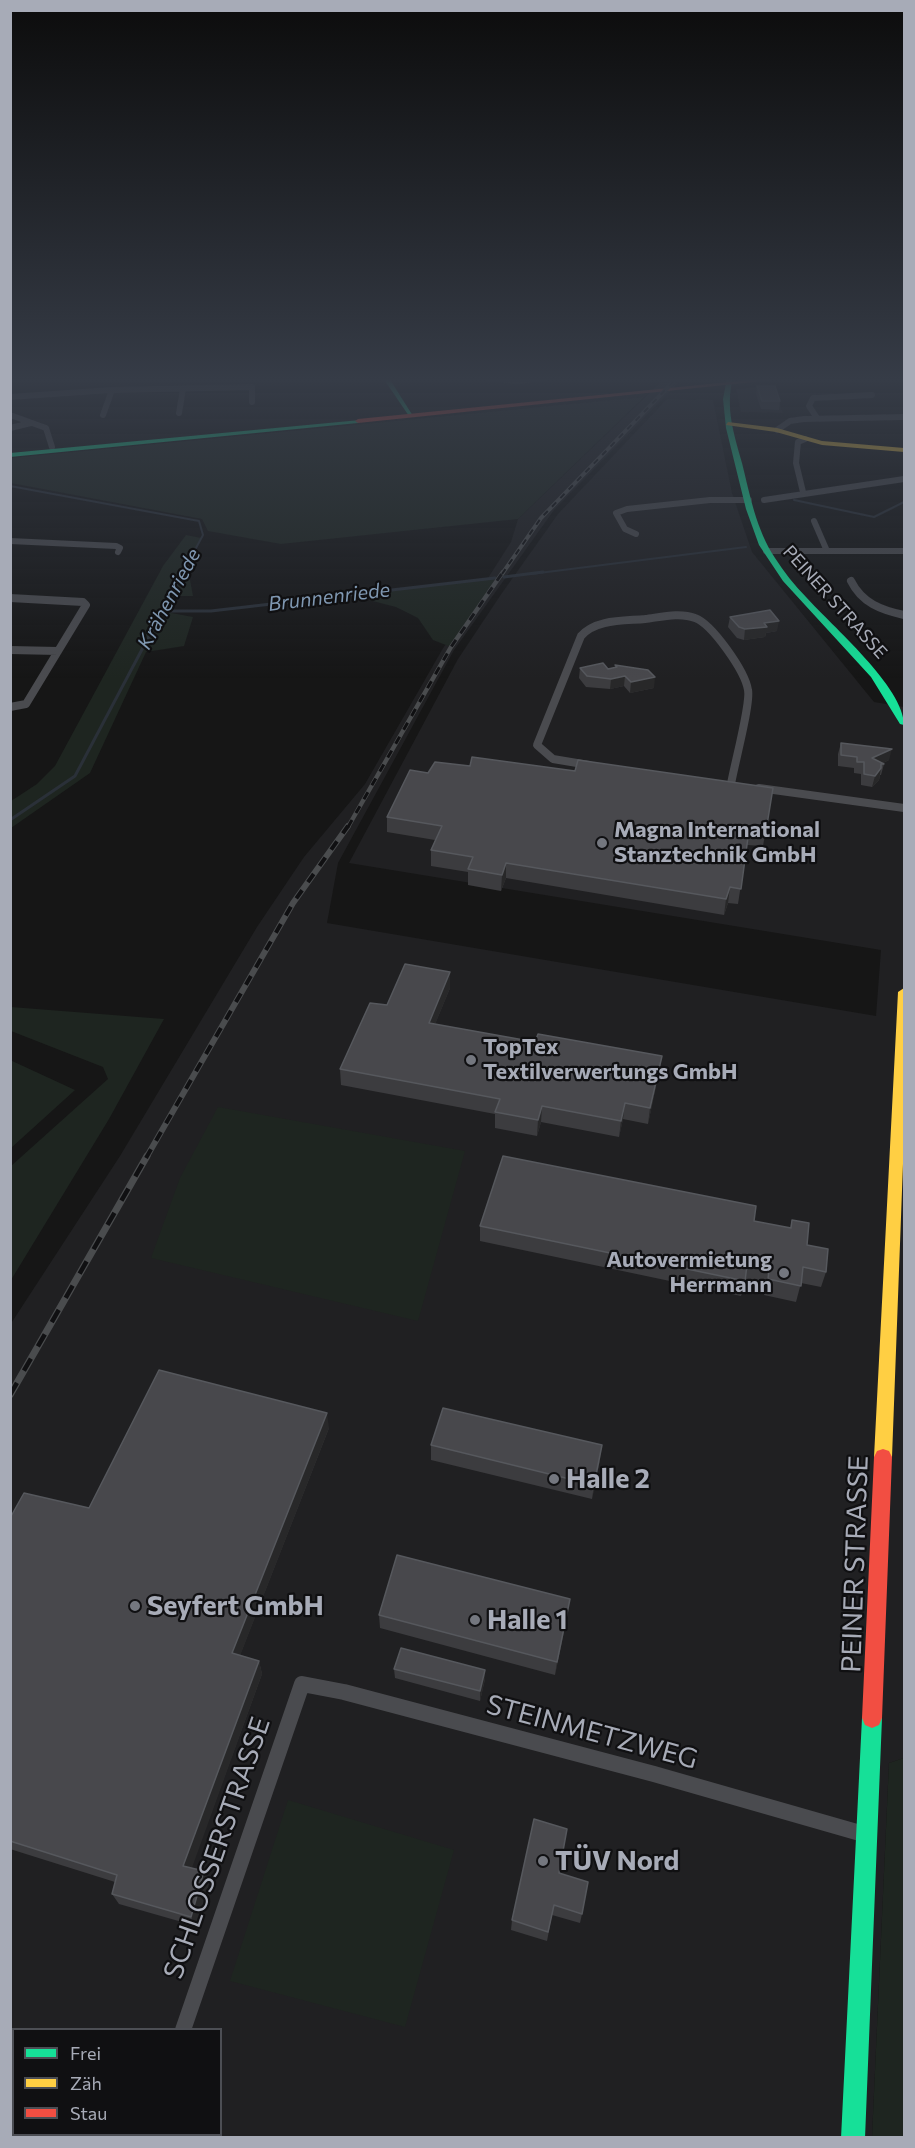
<!DOCTYPE html>
<meta charset="utf-8">
<style>
body{margin:0}
#map{position:relative;width:915px;height:2148px;overflow:hidden;background:#161616;font-family:Commissioner,sans-serif}
canvas{display:block}
.frame{position:absolute;inset:0;border:12px solid #a7abb7;pointer-events:none}
.legend{position:absolute;left:12px;top:2028px;width:210px;height:108px;box-sizing:border-box;background:#101012;border:2px solid #4c4e54;margin:0;padding:8px 10px;list-style:none;font-size:18px;color:#a7abb7}
.legend li{display:flex;align-items:center;gap:12px;height:30px}
.legend b{width:30px;border:2px solid #4c4e54}
</style>
<div id="map">
<canvas width="915" height="2148"></canvas>
<div class="frame"></div>
<ul class="legend">
<li><b style="height:8px;background:#16e098"></b>Frei</li>
<li><b style="height:8px;background:#ffcf43"></b>Zäh</li>
<li><b style="height:8px;background:#f24e42"></b>Stau</li>
</ul>
</div>
<script>
const g = document.querySelector('canvas').getContext('2d');
g.lineJoin = 'round';
function paint(path, color) { g.fillStyle = color; g.fill(path, 'evenodd'); }
function strokePath(path, color, width, dash) { g.strokeStyle = color; g.lineWidth = width; g.lineCap = dash ? 'butt' : 'round'; g.setLineDash(dash || []); g.stroke(path); }
function write(font, color, halo, rows, align = 'center') {
  g.font = font + ' Commissioner,sans-serif'; g.lineWidth = 4.5; g.setLineDash([]); g.textBaseline = 'middle'; g.strokeStyle = halo; g.fillStyle = color; for (const [text, x, y, turn = 0] of rows) {
    g.save(); g.translate(x, y); g.rotate((+turn || 0) * Math.PI / 180); g.textAlign = isNaN(turn) ? turn : align; if (halo) g.strokeText(text, 0, 0); g.fillText(text, 0, 0); g.restore();
  }
}
paint(new Path2D(`
 M665,378h18l-129,132 -100,140 -116,213 -11,60 549,93 5,-66 -532,-87 109,-204 44,-66 56,-79 109,-115 46,1 19,93 20,59 122,150 30,5v1051l-15,5 -17,374h-861l-1,-812 110,-169 137,-229 47,-70 61,-73 77,-134 69,-108 7,-23zM14,2030h206v104h-206z
 M773,386l10,27 -42,-1 -5,-23z`), '#202022');
paint(new Path2D(`
 M644,397l-126,122 -237,25 -73,-13 -6,-12 -191,-36v-25z
 M186,535l15,3 -14,26 6,32h-18l-9,16 27,5 -9,29 -38,6 -56,121 -79,55v-27l26,-17 18,-18 108,-200z
 M495,578l-5,12 -39,57 -18,-7 -15,-22 -22,-11 -47,-12z
 M11,1007l153,12 -55,100 -98,161v-114l97,-87 -5,-12 -92,-36z
 M10,1060l65,30 -64,58h-1z
 M218,1107l247,44 -47,170 -267,-63 29,-80z
 M904,1758v379h-32l17,-374z
 M288,1800l166,50 -49,177 -175,-46z`), '#1e2520');
strokePath(new Path2D(`
 M10,486l189,35 4,14 -21,39
 M794,500l80,17 30,-15
 M531,574l215,-27`), '#2a3038', 2);
strokePath(new Path2D(`
 M504,577l39,-5
 M164,611h47l284,-33
 M10,820l65,-44 108,-204`), '#2a3038', 3);
strokePath(new Path2D(`
 M489,378l28,3 28,-3
 M10,397l102,-7 140,-3v15
 M179,413l4,-24
 M10,415l36,13 6,19
 M103,415l9,-25
 M817,418l-8,-12 4,-8 59,-3
 M10,428l21,-5
 M777,430l13,-9 14,-2 100,-2
 M803,492l-7,-29 2,-21 7,-3
 M764,500l140,-21
 M814,521l13,30
 M636,534l-11,-5 -9,-16 11,-4 83,-9h39
 M10,541l106,5 4,2 -2,4
 M766,551h138`), '#4a4b4f', 6);
strokePath(new Path2D(`
 M851,581c11,22 30,29 53,34
 M10,598l73,4 3,3 -60,99 -16,3
 M10,650l48,1
 M589,765l-36,-6 -16,-14 44,-109c15,-17 43,-15 64,-17 16,-2 35,-7 50,-1 17,6 50,53 53,72 3,13 -14,76 -17,94
 M759,788l145,20`), '#4a4b4f', 8);
strokePath(new Path2D(`
 M183,2030l119,-346 42,8 310,82 213,61
 M146,2138l1,-4`), '#4a4b4f', 16);
paint(new Path2D(`
 M383,378h6l24,38h-4z
 M727,378h6c-8,30 1,56 9,85 8,32 14,66 33,95 9,14 19,27 31,39 26,29 98,90 98,128l-4,-1 -29,-47 -88,-96 -24,-36 -13,-36 -20,-81 -3,-29z
 M360,420l-2,3 -348,34v-4z
 M872,1708l7,3 3,7 -17,420h-24l21,-420 3,-7z`), '#16e098');
paint(new Path2D(`
 M728,422l49,6 45,13 82,7v4l-82,-7 -46,-13 -50,-7z
 M904,988v149l-12,320 -3,6 -6,2 -6,-2 -3,-6 24,-465z`), '#ffcf43');
paint(new Path2D(`
 M769,378h23l-434,45 -3,-2 3,-2z
 M883,1449l6,2 3,6 -10,261 -3,7 -7,3 -7,-3 -3,-7 12,-261 3,-6z`), '#f24e42');
const railFar3 = new Path2D(`
 M502,574l39,-56 136,-140`);
const railFar2 = new Path2D(`
 M348,827l103,-180 52,-75`);
const railFar1 = new Path2D(`
 M146,1158l147,-255 55,-77`);
const rail = new Path2D(`
 M10,1395l137,-239`);
strokePath(railFar3, '#4a4c4e', 4);
strokePath(railFar2, '#4a4c4e', 4.5);
strokePath(railFar1, '#4a4c4e', 6);
strokePath(rail, '#4a4c4e', 7);
strokePath(railFar3, '#101012', 2, [6]);
strokePath(railFar2, '#101012', 3, [8]);
strokePath(railFar1, '#101012', 4, [10]);
strokePath(rail, '#101012', 4.5, [14]);
paint(new Path2D(`
 M757,386l23,15 -1,9 -18,-1 -5,-15z
 M730,617l47,14 -11,2 -1,4 -21,3 -7,-2 -9,-11z
 M615,665l39,23 -24,5 -6,-7 -14,3 -24,-2 -7,-9 1,-10 28,1 7,-1z
 M841,743l48,17 -6,3 1,1 -3,11h-1l-1,5 -7,7 -11,-2v-11l-7,-1v-5l-16,-2v-12z
 M470,766l105,5 198,17 -10,58 -16,-1 -9,59 -10,-1 -4,12 -218,-37 -5,13 -33,-6v-13l-37,-6v-16l4,-10 -48,-8v-15l41,-44z
 M450,972v16l-15,36 100,18 127,14 -3,16 -11,52 -25,-5 -4,18 -78,-15 -4,14 -42,-8v-14l-154,-29 -1,-16 47,-64z
 M792,1220l15,25 19,27 -5,15 -20,-4 -5,19 -32,-7 1,-10 -20,-4 -4,15 -261,-55v-15l274,-5 36,7z
 M329,1428l-89,227 19,6 3,13 -71,194 13,3 5,11 -13,44 -77,-22 -7,-10 3,-12 -105,-33v-331l79,-10z
 M431,1445l169,15 -8,39 -161,-39z
 M568,1612l-13,63 -175,-47 -1,-13z
 M394,1669l91,1v9l-5,22 -85,-23z
 M559,1873l23,41 -2,9 -28,-8 -5,26 -36,-11 1,-10z`), '#3c3c3f');
paint(new Path2D(`
 M779,621l-2,10 -11,2 -1,4 -21,3 1,-11 19,-6z
 M625,676l-1,10 -14,3 1,-10z
 M655,677l-1,11 -24,5 1,-11z
 M892,749l-3,11 -19,9 2,-11z
 M881,768l-2,12 -7,7 3,-11z
 M506,863v15l-5,13 1,-16z
 M730,887l-2,16 -4,12 2,-16z
 M450,972v16l-21,51v-16z
 M662,1056l-3,16 -11,52 2,-16z
 M625,1103l-2,16 -4,18 2,-16z
 M542,1106l-1,16 -4,14 1,-16z
 M327,1413l2,15 -93,238 -4,-13z
 M602,1445l-2,15 -8,39 2,-14z
 M570,1599l-2,13 -13,63 2,-13z
 M259,1661l3,13 -73,202 -6,-10z
 M485,1670v9l-5,22v-10z
 M204,1871l5,11 -13,44 -5,-9z`), '#282829');
const building = new Path2D(`
 M757,386h18l5,15h-18z
 M770,610l9,11 -15,2 3,4 -22,2 -6,-2 -9,-10z
 M603,663l5,6 9,-2 -2,-2 33,5 7,7 -24,5 -6,-6 -14,3 -24,-3 -7,-8z
 M841,743l51,6 -20,9 12,6h-3v4l-6,8 -11,-2v-12h-7v-5l-16,-2z
 M472,757l103,14 3,-11 195,28 -7,43 -17,-1 -8,59 -11,-2 -4,12 -220,-36 -4,12 -34,-6 5,-12 -42,-7 11,-24 -55,-9 23,-47 18,3 7,-11 35,4z
 M405,964l45,8 -21,51 106,19 3,-8 124,22 -12,52 -25,-5 -4,18 -79,-15 -4,14 -43,-8 5,-13 -160,-30 30,-66 17,2z
 M503,1156l253,50 -2,15 37,7 1,-8 17,3 -2,22 21,4 -2,23 -23,-5 -2,19 -33,-7 1,-9 -22,-5 -2,16 -265,-55z
 M159,1370l168,43 -95,240 27,8 -76,205 21,5 -13,46 -79,-23 5,-19 -107,-34v-323l14,-25 65,15z
 M443,1408l159,37 -8,40 -163,-40z
 M397,1555l173,44 -13,63 -178,-47z
 M401,1648l84,22 -5,21 -86,-22z
 M534,1819l33,10 -8,44 29,9 -6,32 -28,-9 -6,27 -36,-12z`);
paint(building, '#48484c');
strokePath(building, '#56585d', 1.5);
const sky = g.createLinearGradient(0, 0, 0, 679);
sky.addColorStop(0, '#0c0c0c');
sky.addColorStop(0.56, '#363c47');
sky.addColorStop(1, '#363c4700');
g.fillStyle = sky;
g.fillRect(0, 0, 915, 679);
for (const [x, y, r, color] of [
 [602,843,6,"#74777f"],
 [471,1060,6,"#74777f"],
 [784,1273,6,"#74777f"],
 [554,1479,6,"#74777f"],
 [135,1606,6,"#74777f"],
 [475,1620,6,"#74777f"],
 [543,1861,6,"#74777f"]
]) { const dot = new Path2D(); dot.arc(x, y, r, 0, 2 * Math.PI); g.fillStyle = color; g.fill(dot); strokePath(dot, '#101012', 2); }
write('18px', '#a7abb7', '#101012', [
 ["PEINER STRASSE",835,602,48]
]);
write('italic 20px', '#7f97b1', '#101012', [
 ["Brunnenriede",329,597,-7],
 ["Krähenriede",169,599,-62]
]);
write('bold 22px', '#a7abb7', '#101012', [
 ["Magna International",614,830],
 ["Stanztechnik GmbH",614,855],
 ["TopTex",483,1047],
 ["Textilverwertungs GmbH",483,1072],
 ["Autovermietung",772,1260,"right"],
 ["Herrmann",772,1285,"right"]
], 'left');
write('bold 27px', '#a7abb7', '#101012', [
 ["Halle 2",566,1479],
 ["Seyfert GmbH",147,1606],
 ["Halle 1",487,1620],
 ["TÜV Nord",555,1861]
], 'left');
write('27px', '#a7abb7', '#101012', [
 ["PEINER STRASSE",855,1564,-88],
 ["STEINMETZWEG",592,1732,15],
 ["SCHLOSSERSTRASSE",217,1848,-71]
]);
</script>
